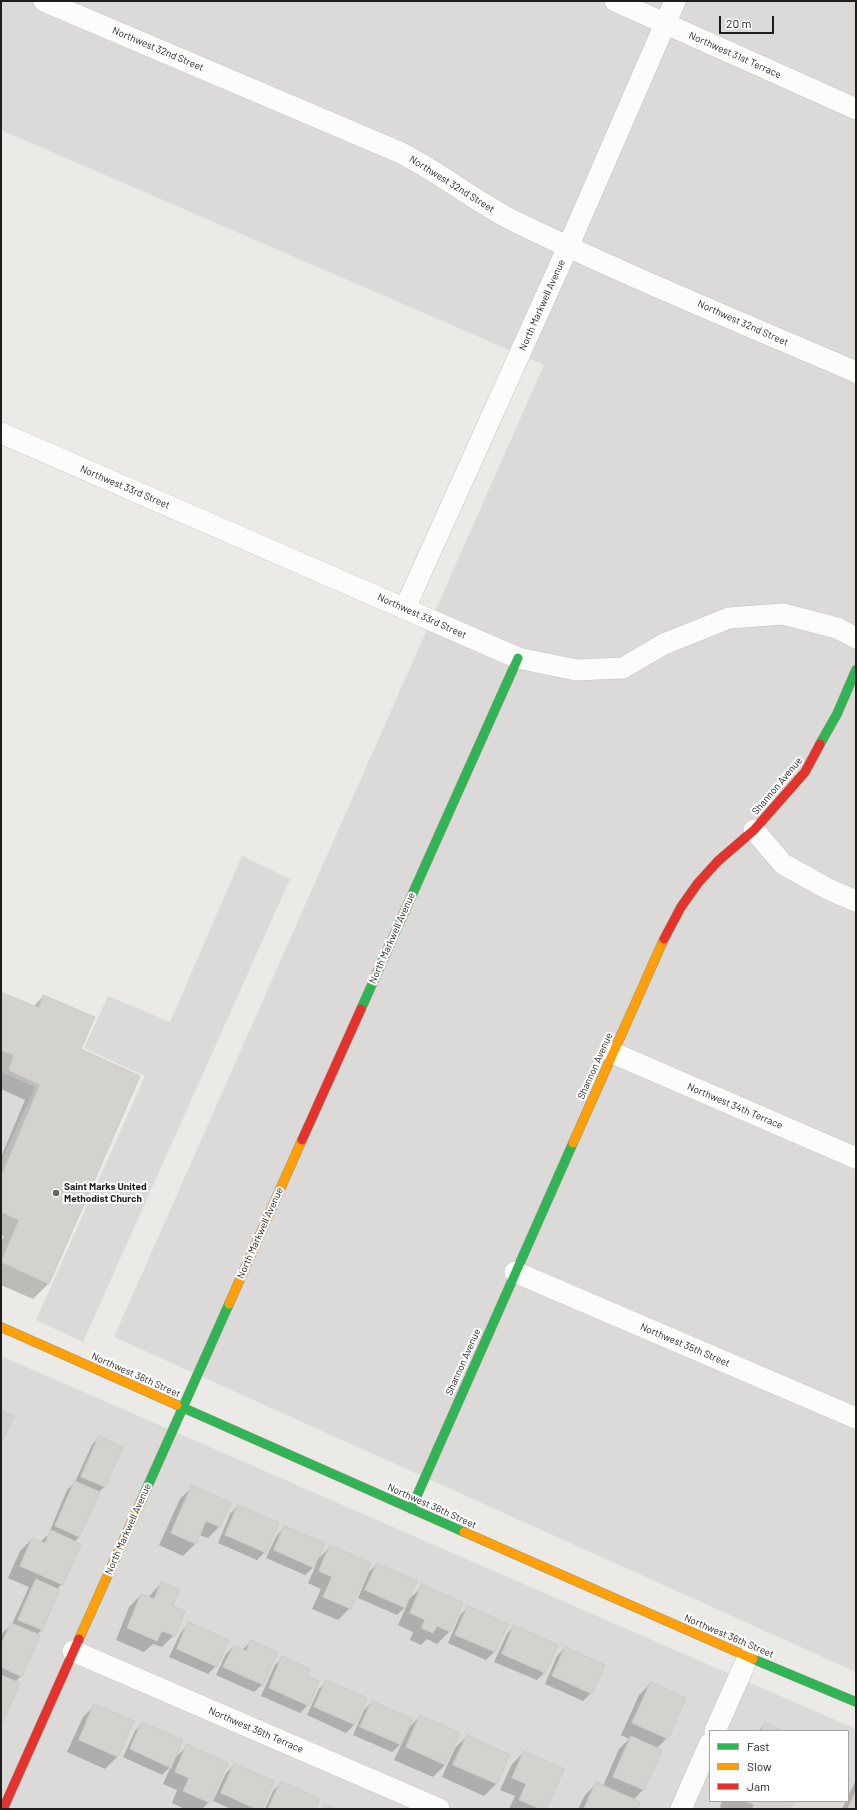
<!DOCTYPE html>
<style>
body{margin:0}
#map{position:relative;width:857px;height:1810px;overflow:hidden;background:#eceae6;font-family:Barlow,sans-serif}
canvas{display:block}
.frame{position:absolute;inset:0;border:2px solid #1e1e1e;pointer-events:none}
.legend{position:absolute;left:709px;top:1730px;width:140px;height:72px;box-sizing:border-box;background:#fff;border:1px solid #a5a5a5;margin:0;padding:5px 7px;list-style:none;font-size:12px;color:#1e1e1e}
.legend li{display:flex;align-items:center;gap:8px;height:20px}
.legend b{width:20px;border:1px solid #a5a5a5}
.scale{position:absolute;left:719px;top:16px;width:55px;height:18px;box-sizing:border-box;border:2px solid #1e1e1e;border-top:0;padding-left:5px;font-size:12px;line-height:14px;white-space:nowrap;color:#1e1e1e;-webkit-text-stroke:3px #fff;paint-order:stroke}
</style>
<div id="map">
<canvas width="857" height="1810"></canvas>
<div class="frame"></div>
<ul class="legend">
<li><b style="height:5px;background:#30b455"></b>Fast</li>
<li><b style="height:5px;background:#ff9f0a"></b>Slow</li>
<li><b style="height:5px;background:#e5322d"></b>Jam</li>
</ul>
<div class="scale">20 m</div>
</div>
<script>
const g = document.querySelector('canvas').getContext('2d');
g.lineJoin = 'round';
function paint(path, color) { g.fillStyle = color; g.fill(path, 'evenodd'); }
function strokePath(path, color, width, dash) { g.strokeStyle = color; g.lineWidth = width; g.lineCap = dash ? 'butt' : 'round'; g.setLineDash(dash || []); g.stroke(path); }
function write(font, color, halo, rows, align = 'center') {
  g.font = font + ' Barlow,sans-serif'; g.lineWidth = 4; g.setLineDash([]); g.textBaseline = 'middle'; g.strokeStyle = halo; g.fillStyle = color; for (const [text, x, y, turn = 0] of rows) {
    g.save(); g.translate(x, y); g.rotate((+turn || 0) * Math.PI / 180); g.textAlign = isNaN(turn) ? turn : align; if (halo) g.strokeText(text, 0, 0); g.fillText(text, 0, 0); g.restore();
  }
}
paint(new Path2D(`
 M1,1h855v1671l-742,-335 430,-972 -543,-235z
 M1,1356l855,373v80h-855zM710,1731h138v70h-138z`), '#dbdad8');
paint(new Path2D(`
 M242,856l48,23 -207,463 -47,-22 109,-244 -61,-28 24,-52 62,26z
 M1,1072l34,15 -34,75z`), '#dadad8');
paint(new Path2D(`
 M1,993l32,14 10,-11 37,54 -31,233 -16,16 -32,-14v-43l3,-6 -3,-1v-78l24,-57 -24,-11z
 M99,1437l5,50 -5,5 -20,45 -5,5 -12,42 -5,5 2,1 -17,40 -6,5 -15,41 -6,6 -14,40v-85l2,-5 9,-8 17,-37 -21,-9 12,-27 12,-12 8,3 8,-7 19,-45 8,-8 17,-37z
 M192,1487l28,39 -12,12 -9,-3 -4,9 -12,12 -24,-11 21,-46z
 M238,1506l27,46 -8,8 -39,-17 12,-29z
 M285,1527l31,34 14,-14 20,61 -12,12 -26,-11 9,-20 -13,-6 8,-18 -11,10 -39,-17 11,-23z
 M377,1564l31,36 15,-14 26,46 -12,12 -10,-5 -6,6 -11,-5 3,-8 -15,-7 9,-20 -10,10 -39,-17 11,-26z
 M161,1583l11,24 2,28 -12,12 -9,-3 -9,8 -28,-12 13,-33 12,-12 7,3z
 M468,1607l38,17 -12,28 -8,8 -38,-17 12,-28z
 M189,1624l27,42 -8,8 -39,-17 12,-25z
 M514,1626l31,46 -8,8 -43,-18 13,-28z
 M251,1642l11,43 -8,7 -38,-17 10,-21 8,-8 8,4z
 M565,1648l26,45 -8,8 -38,-17 12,-28z
 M283,1658l25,47 -8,8 -39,-17 14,-31z
 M327,1681l38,18 -11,26 -8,8 -39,-18 12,-26z
 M651,1683l34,16 -18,39 -10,10 4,2 -18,40 -10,10 3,9h-58l7,-14 12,-12 6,3 16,-37 10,-10 -8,-4 18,-40z
 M372,1702l35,28 13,-14 25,49 -12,12 -39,-17 8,-17 -10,9 -39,-17 11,-25z
 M95,1705l22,52 -12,12 -38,-17 16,-35z
 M143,1723l31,36 13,-13 22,56 -7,7h-17l-13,-6 5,-13 -14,-6 8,-18 -9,9 -39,-18 12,-26z
 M765,1724l16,7h-23z
 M467,1736l42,19 -13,29 -12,12 -42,-19 13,-29z
 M524,1752l21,57h-36l6,-13 -15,-6 12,-26z
 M234,1765l27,44h-30l-18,-8 13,-28z
 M856,1780v29h-14l4,-8h2v-5z
 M281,1783l34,26h-50l8,-18z
 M722,1801h71l-4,8h-65l-4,-2z`), '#0003');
const building = new Path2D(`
 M1,992l38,16 4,-13 52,22 -14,32 59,27 -91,208 -48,-22 18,-42 -18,-8v-35l39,-92 -31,-15 5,-15 -13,-5z
 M1,1410l13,6 -11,24 -2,-1z
 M99,1436l24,11 -18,40 -24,-10z
 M75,1481l25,11 -21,45 -24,-11z
 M192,1485l39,18 -11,24 -14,-6 -10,23 -25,-11z
 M238,1505l41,18 -13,30 -41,-18z
 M284,1526l41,17 -11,25 -40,-18z
 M51,1530l30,14 -18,41 -43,-19 12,-28 13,5z
 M330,1545l41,18 -20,46 -28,-12 9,-20 -13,-6z
 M377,1563l40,18 -12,27 -40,-18z
 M36,1579l24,11 -18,40 -24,-10z
 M161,1582l19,7 -7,17 12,5 -10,25 -13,-5 -5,10 -30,-13 14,-34 13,5z
 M422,1584l41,19 -13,29 -13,-6 -4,7 -12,-5 4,-8 -15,-7z
 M468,1606l40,18 -13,28 -40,-17z
 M188,1622l41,18 -12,27 -40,-18z
 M11,1623l29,12 -18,42 -21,-10v-22z
 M514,1625l44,20 -13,28 -43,-19z
 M251,1640l27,12 -15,33 -40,-18 11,-22 12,6z
 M565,1647l40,18 -13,29 -40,-18z
 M282,1656l28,13 -3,7 12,5 -10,25 -40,-18z
 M1,1675l19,8 -17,39 -2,-1z
 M326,1680l41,18 -12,27 -41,-18z
 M651,1682l35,16 -18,41 -36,-16z
 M372,1701l41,18 -12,26 -41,-18z
 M94,1704l40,17 -16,36 -39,-17z
 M420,1715l40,18 -15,32 -39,-18z
 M142,1722l41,18 -12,28 -41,-19z
 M765,1723l18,8h-22z
 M467,1735l43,20 -13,29 -44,-19z
 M631,1736l31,14 -18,40 -31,-13z
 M187,1744l41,19 -18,40 -27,-12 6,-13 -14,-6z
 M524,1751l40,18 -18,40h-6l-21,-9 7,-16 -14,-6z
 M234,1764l40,17 -12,28h-6l-35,-16z
 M281,1781l39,18 -4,10h-48z
 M596,1782l44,20 -3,7h-53z
 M856,1791v18h-8z
 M745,1801h49l-4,8h-38l2,-4z
 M325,1804l12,5h-14z`);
paint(building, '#d4d2cf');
strokePath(building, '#cfcbc7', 1);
const street = new Path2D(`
 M44,1l355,151c41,20 76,50 117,70 111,54 226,101 340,150
 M615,1l241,108
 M1,433l517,225 58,12 47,-2 41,-24 65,-26 54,-4 54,14 19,10
 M405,608l163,-361 107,-246
 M754,830l29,34 45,25 28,12
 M613,1053l243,105
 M515,1272l341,146
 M73,1651l366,158
 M715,1731l33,-74
 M681,1809l29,-66`);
const fast = new Path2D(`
 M820,744l17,-30 19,-44
 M361,1009l157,-351
 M177,1405l287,127
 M142,1499l87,-195
 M411,1509l162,-366
 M753,1659l103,43`);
const slow = new Path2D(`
 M573,1143l91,-204
 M229,1304l73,-164
 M1,1327l176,78
 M464,1532l289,127
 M79,1639l63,-140`);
const jam = new Path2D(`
 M664,939l17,-32 17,-24 20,-22 36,-31 51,-58 15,-28
 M302,1140l59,-131
 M3,1809l76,-170`);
strokePath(street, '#c5c4c2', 22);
strokePath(fast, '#96967d', 10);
strokePath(slow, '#96967d', 10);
strokePath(jam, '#96967d', 10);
strokePath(street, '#fcfcfb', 21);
strokePath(fast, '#30b455', 9);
strokePath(slow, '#ff9f0a', 9);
strokePath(jam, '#e5322d', 9);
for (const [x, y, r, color] of [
 [56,1193,4,"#666564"]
]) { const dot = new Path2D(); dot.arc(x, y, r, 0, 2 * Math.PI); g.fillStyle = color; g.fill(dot); strokePath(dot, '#fff', 1.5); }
write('10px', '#1e1e1e', '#fff', [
 ["Northwest 32nd Street",158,49,23],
 ["Northwest 31st Terrace",735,55,24],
 ["Northwest 32nd Street",452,184,32],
 ["North Markwell Avenue",542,305,-66],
 ["Northwest 32nd Street",743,323,24],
 ["Northwest 33rd Street",125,487,23],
 ["Northwest 33rd Street",422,616,24],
 ["Shannon Avenue",777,786,-50],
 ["North Markwell Avenue",392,938,-66],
 ["Shannon Avenue",595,1066,-66],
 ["Northwest 34th Terrace",735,1106,23],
 ["North Markwell Avenue",260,1233,-66],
 ["Northwest 35th Street",685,1345,23],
 ["Shannon Avenue",463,1362,-66],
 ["Northwest 36th Street",136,1375,24],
 ["Northwest 36th Street",432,1506,24],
 ["North Markwell Avenue",128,1529,-66],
 ["Northwest 36th Street",729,1636,23],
 ["Northwest 36th Terrace",256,1730,23]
]);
write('bold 10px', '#1e1e1e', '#fff', [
 ["Saint Marks United",64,1187],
 ["Methodist Church",64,1199]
], 'left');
</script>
